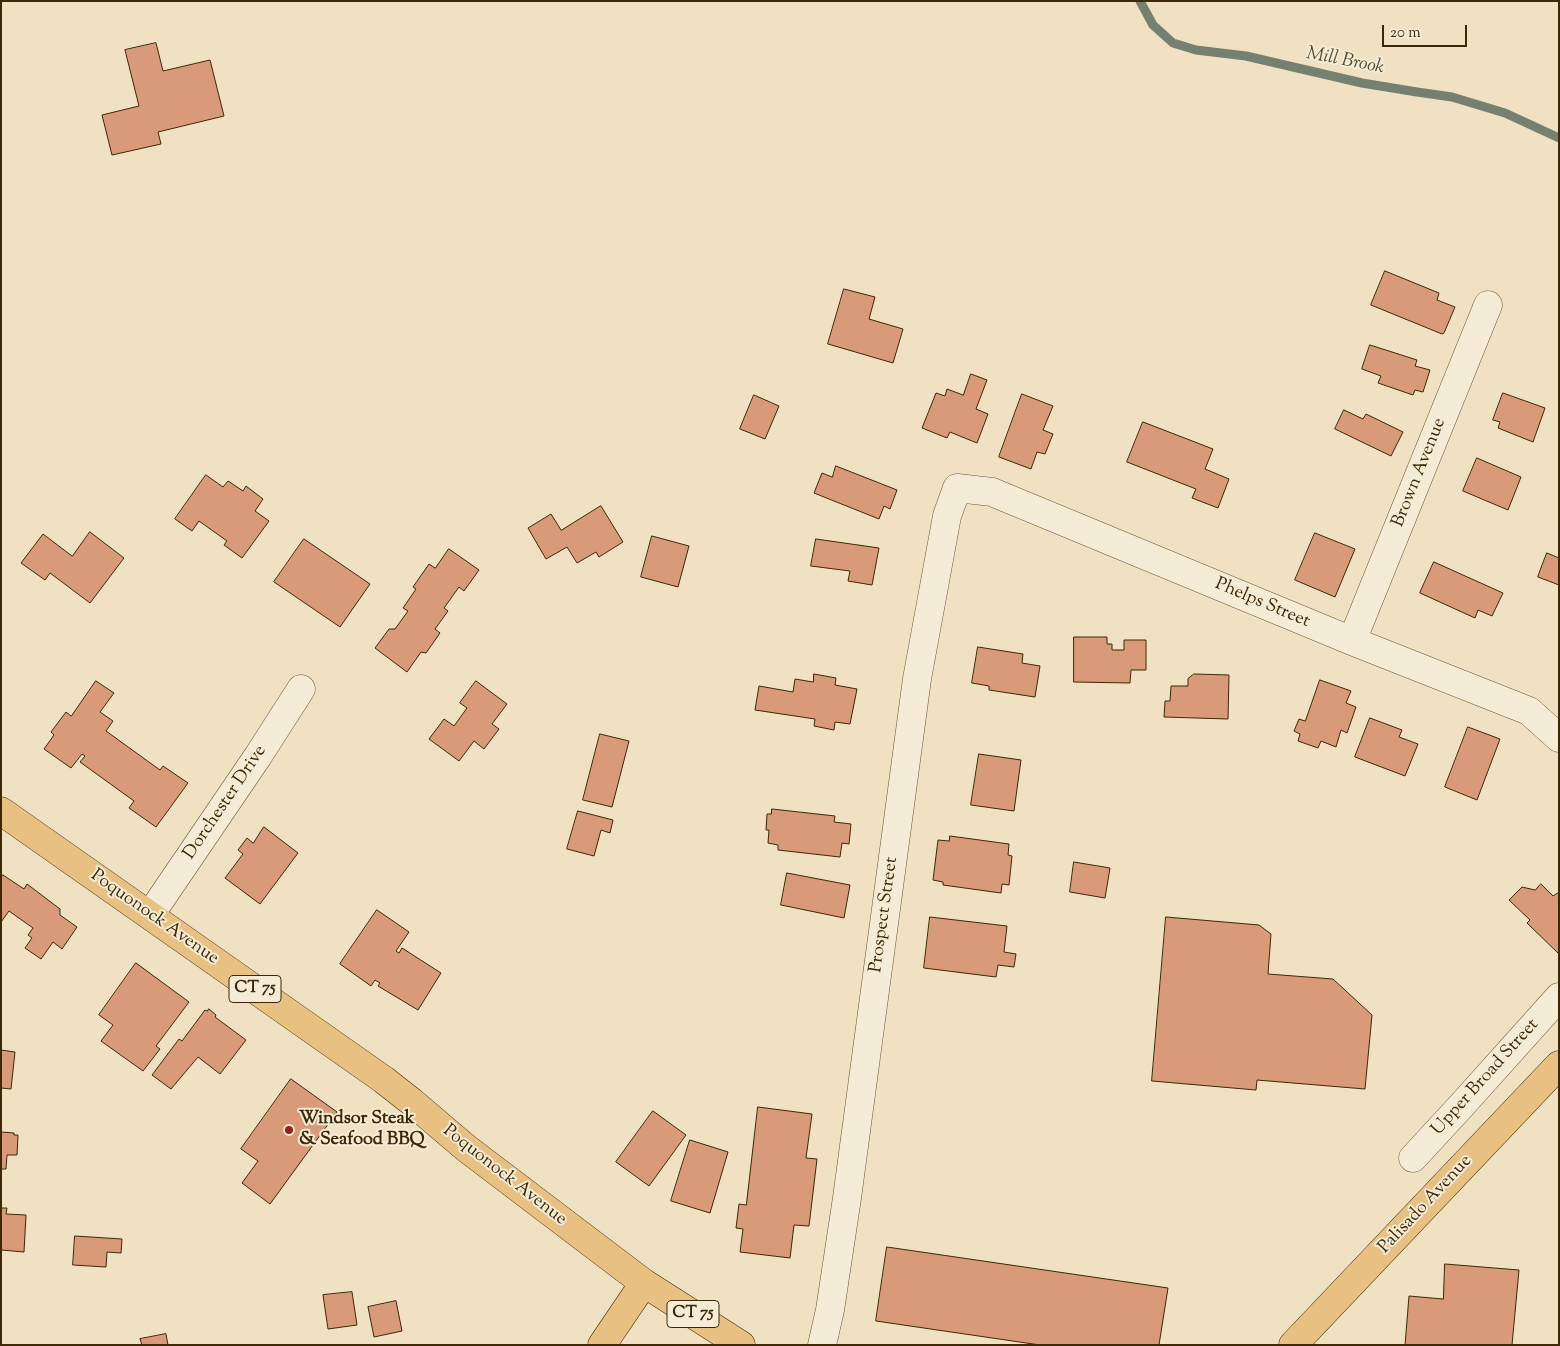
<!DOCTYPE html>
<style>
body{margin:0}
#map{position:relative;width:1560px;height:1346px;overflow:hidden;background:#efe1c2;font-family:"Sorts Mill Goudy",serif}
canvas{display:block}
.frame{position:absolute;inset:0;border:2px solid #3d2704;pointer-events:none}
.scale{position:absolute;left:1382px;top:25px;width:85px;height:22px;box-sizing:border-box;border:2px solid #3d2704;border-top:0;padding-left:6px;font-size:15px;line-height:18px;white-space:nowrap;color:#3d2704;-webkit-text-stroke:4px #f5ecd7;paint-order:stroke}
</style>
<div id="map">
<canvas width="1560" height="1346"></canvas>
<div class="frame"></div>
<div class="scale">20 m</div>
</div>
<script>
const g = document.querySelector('canvas').getContext('2d');
g.lineJoin = 'round';
function strokePath(path, color, width, dash) { g.strokeStyle = color; g.lineWidth = width; g.lineCap = dash ? 'butt' : 'round'; g.setLineDash(dash || []); g.stroke(path); }
function paint(path, color) { g.fillStyle = color; g.fill(path, 'evenodd'); }
function write(font, color, halo, rows, align = 'center') {
  g.font = font + ' "Sorts Mill Goudy",serif'; g.lineWidth = 4; g.setLineDash([]); g.textBaseline = 'middle'; g.strokeStyle = halo; g.fillStyle = color; for (const [text, x, y, turn = 0] of rows) {
    g.save(); g.translate(x, y); g.rotate((+turn || 0) * Math.PI / 180); g.textAlign = isNaN(turn) ? turn : align; if (halo) g.strokeText(text, 0, 0); g.fillText(text, 0, 0); g.restore();
  }
}
strokePath(new Path2D(`
 M1140,1l13,24 20,18 23,7 50,6 116,27 55,9 35,5 53,16 54,25`), '#758070', 9);
const building = new Path2D(`
 M156,43l7,28 47,-11 14,56 -66,16 3,12 -49,11 -10,-40 37,-9 -14,-56z
 M1385,271l54,22 -2,7 18,7 -11,26 -2,1 -71,-29z
 M844,289l31,8 -6,22 34,10 -10,34 -65,-19z
 M1370,345l47,15 -2,6 15,4 -7,22 -8,-2 -2,5 -35,-12 3,-7 -19,-7z
 M971,374l16,6 -11,29 12,5 -11,29 -27,-11 -3,6 -25,-10 14,-35 9,3 2,-7 16,6z
 M1503,393l42,15 -12,34 -35,-14 2,-6 -7,-2z
 M1022,394l31,12 -10,24 10,4 -8,20 -8,-2 -6,17 -32,-12z
 M754,395l25,11 -14,33 -25,-10z
 M1344,410l19,9 3,-5 37,18 -12,24 -56,-27z
 M1143,422l70,27 -8,20 24,10 -11,29 -26,-10 4,-9 -69,-27z
 M1477,458l44,19 -13,33 -45,-19z
 M836,466l61,24 -7,19 -6,-3 -5,13 -65,-26 8,-20 10,4z
 M206,475l17,12 5,-6 15,10 3,-5 17,13 -8,12 14,10 -27,37 -18,-13 3,-4 -28,-20 -7,10 -17,-12z
 M601,506l22,36 -24,15 -3,-5 -19,11 -10,-16 -21,12 -18,-31 23,-14 10,16z
 M90,532l34,26 -34,45 -40,-30 -5,7 -24,-17 22,-29 29,22z
 M1315,533l40,16 -20,48 -40,-17z
 M652,536l37,10 -11,41 -37,-10z
 M304,539l66,45 -30,43 -66,-45z
 M816,539l63,9 -7,37 -24,-4 2,-10 -39,-5z
 M449,549l30,21 -15,21 -5,-4 -15,21 4,3 -13,18 5,4 -14,20 -5,-1 -14,20 -32,-24 14,-19h6l13,-18 -5,-3 13,-19 -3,-2 16,-23 6,4z
 M1547,553l12,5v27l-21,-8z
 M1434,562l69,31 -11,23 -14,-6 -3,8 -55,-25z
 M1074,637h33v7h5v6h12v-10h22v30h-15l-1,13 -56,-1z
 M978,647l45,7 -1,9 18,3 -5,31 -46,-7v-4l-17,-3z
 M814,674l22,4 -1,7 22,4 -7,35 -15,-2 -1,8 -20,-4 1,-7 -60,-9 4,-24 34,6 2,-13 18,3z
 M1194,674l35,1 -1,44 -64,-2 1,-16h5l1,-15h17v-7z
 M1320,680l31,11 -5,12 10,4 -9,26 -6,-3 -5,17 -15,-6 -3,7 -20,-7 2,-7 -6,-3 5,-12 6,2z
 M96,681l18,12 -14,19 13,9 -7,10 54,39 3,-4 25,17 -32,44 -27,-19 5,-7 -54,-39 5,-6 -3,-2 -11,14 -27,-19 10,-14 -3,-3 15,-20 5,4z
 M476,681l31,23 -15,20 7,5 -15,20 -10,-8 -15,20 -30,-22 15,-20 10,7 13,-18 -7,-5z
 M1370,718l32,12 -3,7 19,7 -13,32 -50,-19z
 M1468,727l32,12 -23,61 -32,-13z
 M600,734l29,7 -17,66 -29,-7z
 M979,754l42,6 -7,51 -43,-6z
 M772,809l63,7 -1,6 17,2 -2,20 -7,-1 -2,14 -62,-7v-5l-10,-2 1,-13h-3l1,-16h4z
 M578,811l35,9 -3,13 -9,-3 -7,26 -27,-7z
 M264,827l34,26 -38,51 -35,-26 18,-24 -5,-4 9,-12 6,5z
 M950,836l59,8 -1,11 4,1 -3,29 -7,-1 -1,9 -58,-8v-3l-10,-2 5,-40 11,1z
 M1074,862l36,6 -5,30 -35,-6z
 M787,873l63,12 -6,33 -63,-13z
 M3,875l21,14 3,-5 33,25v6l17,12 -15,22 -9,-7 -12,17 -16,-11 7,-10 -4,-3 5,-7 -24,-17 -8,11v-44z
 M1541,884l12,12 6,-4v62l-32,-31 3,-3 -21,-20 13,-13 13,3z
 M377,910l32,22 -13,19 3,2 3,-5 39,25 -23,37 -40,-24 2,-3 -5,-3 -4,6 -31,-22z
 M930,917l77,9 -3,26 12,2 -2,13 -16,-2 -2,12 -72,-9z
 M1166,917l93,8 12,9 -3,40 65,5 39,36 -7,74 -108,-9 -1,10 -104,-9z
 M136,963l53,39 -33,44 4,3 -17,22 -42,-30 12,-16 -14,-10z
 M209,1009l7,6 -1,2 31,23 -26,34 -22,-17 -27,32 -19,-14 27,-36 3,2 23,-31 2,1z
 M1,1050l14,2 -4,37 -10,-1z
 M291,1079l46,33 -67,92 -28,-21 16,-22 -17,-12z
 M758,1107l54,7 -6,44 11,1 -8,67 -15,-1 -4,33 -50,-6 3,-23 -7,-1 3,-24 7,1z
 M653,1111l33,24 -37,51 -33,-24z
 M1,1132l13,1v2h4l-1,20h-10l-1,14h-5z
 M690,1140l38,12 -18,61 -39,-12z
 M1,1208h6l-1,6 20,1 -2,37 -23,-2z
 M75,1236l47,3 -1,14 -14,-1 -1,15 -33,-2z
 M887,1247l281,41 -9,57h-119l-164,-24z
 M1445,1264l74,6 -7,75h-107l4,-49 34,3z
 M352,1292l5,33 -29,4 -5,-34z
 M396,1301l6,30 -28,6 -6,-30z
 M166,1334l2,11h-26l-2,-6z`);
paint(building, '#d99a79');
strokePath(building, '#3d2704', 1);
const minor = new Path2D(`
 M1352,641l136,-336
 M150,915l108,-159 43,-67
 M1413,1158l49,-53 97,-108
 M822,1345l8,-35 17,-112 70,-519 30,-163 10,-28 35,4 360,149 177,70 30,27`);
const major = new Path2D(`
 M1,811l383,269 28,22 54,46 162,123 16,12 97,62
 M602,1345l42,-62
 M1293,1345l266,-280`);
strokePath(minor, '#6a5634', 29);
strokePath(major, '#3d2704', 29);
strokePath(minor, '#f5ecd7', 28);
strokePath(major, '#e8c081', 28);
for (const [x, y, r, color] of [
 [289,1130,5,"#8f2418"]
]) { const dot = new Path2D(); dot.arc(x, y, r, 0, 2 * Math.PI); g.fillStyle = color; g.fill(dot); strokePath(dot, '#f5ecd7', 2); }
for (const [x, y, w] of [
 [255,989,52],
 [693,1314,52]
]) { const box = new Path2D(); box.roundRect(x - w / 2, y - 13.5, w, 27, 4); g.fillStyle = '#f5ecd7'; g.fill(box); strokePath(box, '#3d2704', 1); }
write('bold 16px', '#3d2704', null, [
 ["CT 75",255,989],
 ["CT 75",693,1314]
]);
write('18px', '#3d2704', '#f5ecd7', [
 ["Brown Avenue",1420,473,-68],
 ["Phelps Street",1262,604,23],
 ["Dorchester Drive",226,803,-56],
 ["Prospect Street",885,915,-82],
 ["Poquonock Avenue",154,918,35],
 ["Upper Broad Street",1486,1078,-48],
 ["Poquonock Avenue",504,1176,38],
 ["Palisado Avenue",1426,1205,-47]
]);
write('bold 18px', '#3d2704', '#f5ecd7', [
 ["Windsor Steak",299,1120],
 ["& Seafood BBQ",299,1141]
], 'left');
write('italic 19px', '#544c31', '#f5ecd7', [
 ["Mill Brook",1345,62,11]
]);
</script>
